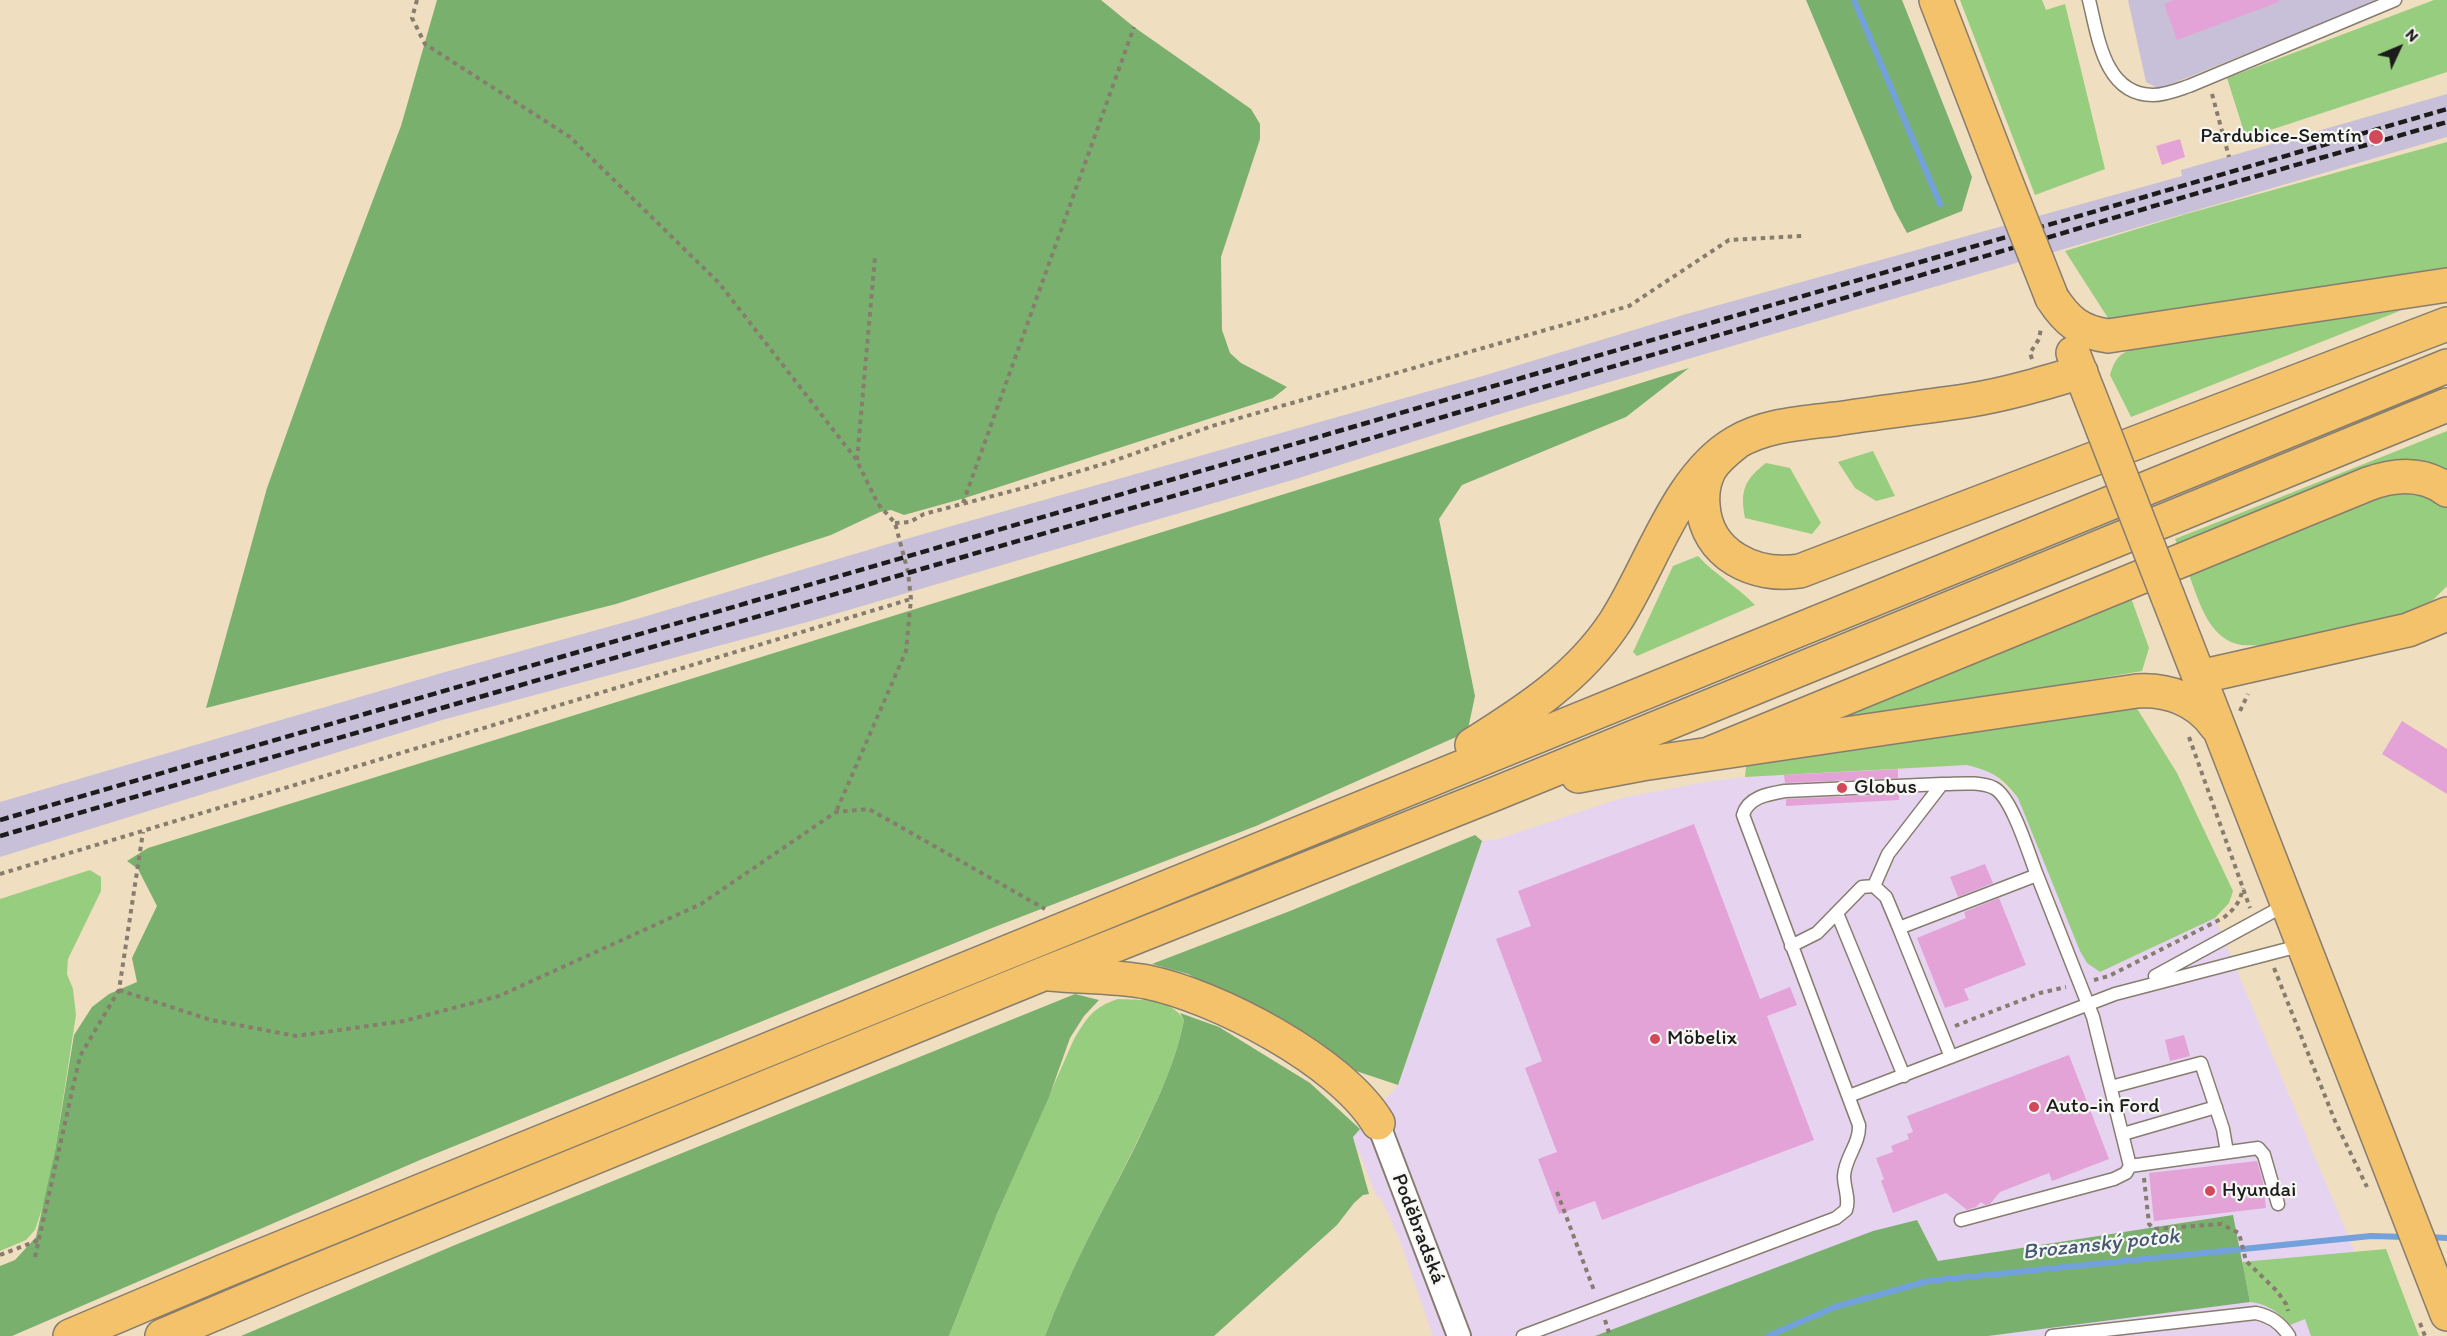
<!DOCTYPE html>
<meta charset="utf-8">
<style>
body{margin:0}
#map{position:relative;width:2447px;height:1336px;overflow:hidden;background:#f0dec0;font-family:Itim,sans-serif}
canvas{display:block}
.north{position:absolute;left:2369px;top:18px;width:60px;height:60px;-webkit-text-stroke:4px #f6f6f2;paint-order:stroke;rotate:46deg;font-size:16px;font-weight:700;line-height:24px;text-align:center;color:#1c1c1c}
.north::after{content:'';display:block;margin:auto;width:21px;height:27px;background:#1c1c1c;clip-path:polygon(50% 0,100% 100%,50% 72%,0 100%)}
</style>
<div id="map">
<canvas width="2447" height="1336"></canvas>
<div class="north">N</div>
</div>
<script>
const g = document.querySelector('canvas').getContext('2d');
g.lineJoin = 'round';
function paint(path, color) { g.fillStyle = color; g.fill(path, 'evenodd'); }
function strokePath(path, color, width, dash) { g.strokeStyle = color; g.lineWidth = width; g.lineCap = dash ? 'butt' : 'round'; g.setLineDash(dash || []); g.stroke(path); }
function write(font, color, halo, rows, align = 'center') {
  g.font = font + ' Itim,sans-serif'; g.lineWidth = 4.5; g.setLineDash([]); g.textBaseline = 'middle'; g.strokeStyle = halo; g.fillStyle = color; for (const [text, x, y, turn = 0] of rows) {
    g.save(); g.translate(x, y); g.rotate((+turn || 0) * Math.PI / 180); g.textAlign = isNaN(turn) ? turn : align; if (halo) g.strokeText(text, 0, 0); g.fillText(text, 0, 0); g.restore();
  }
}
paint(new Path2D(`
 M1967,765l23,6 28,27 82,174 115,-54 175,418h-957l-34,-98 -18,-39 -5,-4 -23,-58 45,-52 84,-244 16,-2 124,-41 84,-16 39,-5z`), '#e6d3f0');
paint(new Path2D(`
 M2128,0h252l-221,89 -13,-7z
 M2447,94v43l-947,277 -204,65 -485,142 -369,99 -442,137v-55l445,-130 195,-54 248,-74 598,-169 197,-60 499,-139 -1,-6z`), '#c8c0d8');
paint(new Path2D(`
 M1960,0h82l4,10 19,-6 40,165 -70,26z
 M2434,0h13v72l-201,66 -19,-60z
 M2447,142v130l-318,49 -21,-3 -43,-67 121,-37z
 M2402,310l-271,107 -21,-42c6,-19 11,-23 30,-28z
 M2447,431v46l-268,72 -4,-10z
 M1873,451l22,45 -19,5 -21,-13 -17,-26z
 M1766,463l24,5 31,55 -9,11 -67,-16c-5,-27 -1,-38 21,-55z
 M2388,489l46,7 13,12v78l-14,14 -26,17 -142,31c-10,-5 -18,-1 -28,-4 -30,-8 -39,-46 -49,-72z
 M1698,556c17,19 39,30 57,49l-118,51 -4,-4 40,-86z
 M2130,595l19,53 -7,23 -345,59z
 M2133,702l44,71 56,118 -4,12 -14,15 -115,54 -13,-9 -7,-12 -62,-153c-17,-22 -25,-26 -51,-33l-222,12 1,-10 6,-8z
 M90,870l11,7v14l-33,68 -1,15 6,15 3,26 -21,136 -8,43 -12,36 -9,10 -26,11v-352z
 M1118,999c23,1 53,-1 66,21 -9,46 -30,87 -50,128 -31,62 -65,123 -89,188h-96l48,-122 77,-175c13,-21 19,-32 44,-40z
 M2386,1249l33,87h-108l-6,-17 -15,6c-11,-13 -23,-21 -40,-23l-8,-40z`), '#97cd7e');
paint(new Path2D(`
 M437,0h664l33,27 117,82 9,15v15l-39,118 1,73 8,23 11,10 46,24 -14,11 -308,100 -61,17 -13,-5 -11,2 -49,23 -215,69 -410,104 61,-220 60,-167 74,-195z
 M1806,0h96l70,177 -10,34 -55,22 -13,-24z
 M1689,368l-63,49 -164,68 -23,34 36,177 -7,33 -12,8 -200,89 -264,102 -572,232 -408,176h-12v-70l15,-6 21,-23 19,-86 19,-116 18,-28 17,-13 28,-12 -5,-24 25,-52 -19,-37 -11,-8 21,-13z
 M1475,835l7,6 -84,244 -48,-16 -121,-73 -41,-22 -36,-10 138,-53z
 M1075,994l24,6 -15,16 -14,22 -21,59 -52,117 -48,122h-708l214,-91z
 M1180,1013l39,14 91,56 50,46 -7,8 16,57 -6,1 -9,8 -17,22 -123,111h-169c24,-65 58,-126 89,-187 20,-42 41,-83 50,-129z
 M2233,1215l17,87 -262,34h-393l278,-105 44,-11 21,41z`), '#79b06d');
strokePath(new Path2D(`
 M1854,0l86,204
 M2427,1237l20,1
 M1768,1336l67,-29 93,-26 443,-45 36,1`), '#72a1db', 6);
paint(new Path2D(`
 M2174,0h104l1,2 -102,38 -13,-36z
 M2180,139l5,18 -23,8 -6,-19z
 M2402,721l45,28v45l-65,-40z
 M1898,769v9l-113,5 -1,-8z
 M1899,794v6l-113,6v-7z
 M1694,824l66,175 30,-12 7,18 -30,11 47,124 -212,80 -7,-19 -36,13 -21,-55 19,-7 -32,-84 17,-7 -46,-122 35,-13 -13,-35z
 M1985,864l8,19 -35,14 -8,-20z
 M1999,898l27,67 -62,24 5,11 -24,8 -28,-70 49,-20 -2,-6z
 M2184,1035l6,21 -20,5 -5,-21z
 M2069,1055l40,104 -57,22 -3,-8 -49,19 -10,12 -5,1 -4,-3 -5,5 -9,3 -21,-17 -53,20 -12,-32 3,-2 -8,-21 17,-6 -2,-6 18,-7 -2,-5 6,-2 -6,-16z
 M2257,1161l6,20 3,27 -112,13 -5,-48z`), '#e4a3d7');
const lane = new Path2D(`
 M2089,0c9,36 15,95 64,95 12,0 24,-5 36,-9l206,-86
 M1837,913l67,163
 M1899,928l-13,-31 -12,-11 14,-32 54,-70c16,0 37,-3 52,4 18,9 35,67 43,87
 M1791,946l26,-13 45,-46 12,-1
 M2155,976l132,-72
 M1951,1057l-52,-129 138,-53 56,142 37,149 -4,7 -12,6 -153,41
 M2111,1087l90,-24 22,66 4,23
 M1849,1096l266,-102 188,-49
 M2123,1134l93,-27
 M2130,1166l128,-18 6,7 14,49
 M1523,1336l313,-118 10,-8c4,-11 -2,-22 -2,-34 1,-19 16,-32 15,-51l-116,-310c5,-18 25,-21 42,-24l157,-7
 M2052,1336l204,-23c15,3 25,10 33,23`);
const street = new Path2D(`
 M1378,1123l81,213`);
const primary = new Path2D(`
 M1936,0l67,174
 M2052,298c15,23 28,34 56,38l339,-51
 M2073,353l29,74
 M1736,443c-9,7 -20,16 -26,26 -6,11 -8,24 -7,36 3,50 52,73 97,66l647,-247
 M2168,597l279,717
 M2199,677l209,-47 39,-16
 M1472,745c54,-34 107,-68 143,-123 36,-55 62,-145 120,-179 30,-18 66,-20 101,-24 45,-7 90,-12 135,-19 37,-6 73,-17 110,-28
 M1711,753l657,-269c27,-10 55,-12 79,6
 M1578,776l64,-12 495,-73c31,-2 61,9 79,35
 M1050,974c32,3 65,2 97,8 69,14 194,79 231,141
 M70,1336l154,-65 2223,-905
 M162,1336l137,-58 744,-304 454,-181 950,-388`);
strokePath(lane, '#867d6e', 15);
strokePath(street, '#867d6e', 26);
strokePath(primary, '#867d6e', 36);
strokePath(new Path2D(`
 M417,0l-5,18 13,26 145,93 149,146 137,176 22,45 17,19 13,49 3,27 -5,52 -70,161
 M2212,94l17,63
 M2032,359l-2,-6 9,-14 2,-11
 M857,460l18,-203
 M963,503l171,-476
 M895,523l15,-1 14,-8 103,-27 83,-25 102,-36 417,-120 100,-66 74,-4
 M2240,711l8,-17
 M2189,737l61,171
 M0,874l911,-275
 M2274,968l61,153 32,66
 M2094,980l15,-4 114,-58c12,-9 17,-16 20,-30
 M119,990l92,30 85,16 108,-15 95,-25 202,-92 135,-92 33,-3 176,100
 M1955,1026l85,-33 26,-6
 M2144,1178l5,46 5,5 67,-5 18,9 7,28 31,30 9,13 2,7
 M1557,1192l38,101
 M0,1255l39,-15
 M35,1257l45,-201 39,-66 24,-158
 M1605,1320l5,16
 M2420,1323l5,13`), '#867d6e', 4, [4.5, 4.5]);
strokePath(lane, '#fff', 12);
strokePath(street, '#fff', 22);
strokePath(primary, '#f4c26a', 33);
strokePath(new Path2D(`
 M0,820l2447,-711
 M0,836l1308,-379 900,-267 239,-68`), '#1c1c1c', 4.5, [9, 4.5]);
const primaryBridge = new Path2D(`
 M2003,174l49,124
 M2102,427l66,170`);
strokePath(primaryBridge, '#867d6e', 36, []);
strokePath(primaryBridge, '#f4c26a', 33);
for (const [x, y, r, color] of [
 [2376,137,8,"#d1495b"],
 [1842,788,6,"#d1495b"],
 [1655,1039,6,"#d1495b"],
 [2034,1107,6,"#d1495b"],
 [2210,1191,6,"#d1495b"]
]) { const dot = new Path2D(); dot.arc(x, y, r, 0, 2 * Math.PI); g.fillStyle = color; g.fill(dot); strokePath(dot, '#f6f6f2', 2); }
write('21px', '#1c1c1c', '#f6f6f2', [
 ["Pardubice-Semtín",2362,137,"right"],
 ["Globus",1854,788],
 ["Möbelix",1667,1039],
 ["Auto-in Ford",2046,1107],
 ["Hyundai",2222,1191]
], 'left');
write('21px', '#1c1c1c', '#f6f6f2', [
 ["Poděbradská",1418,1229,69]
]);
write('italic 22px', '#435872', '#f6f6f2', [
 ["Brozanský potok",2101,1245,-6]
]);
</script>
